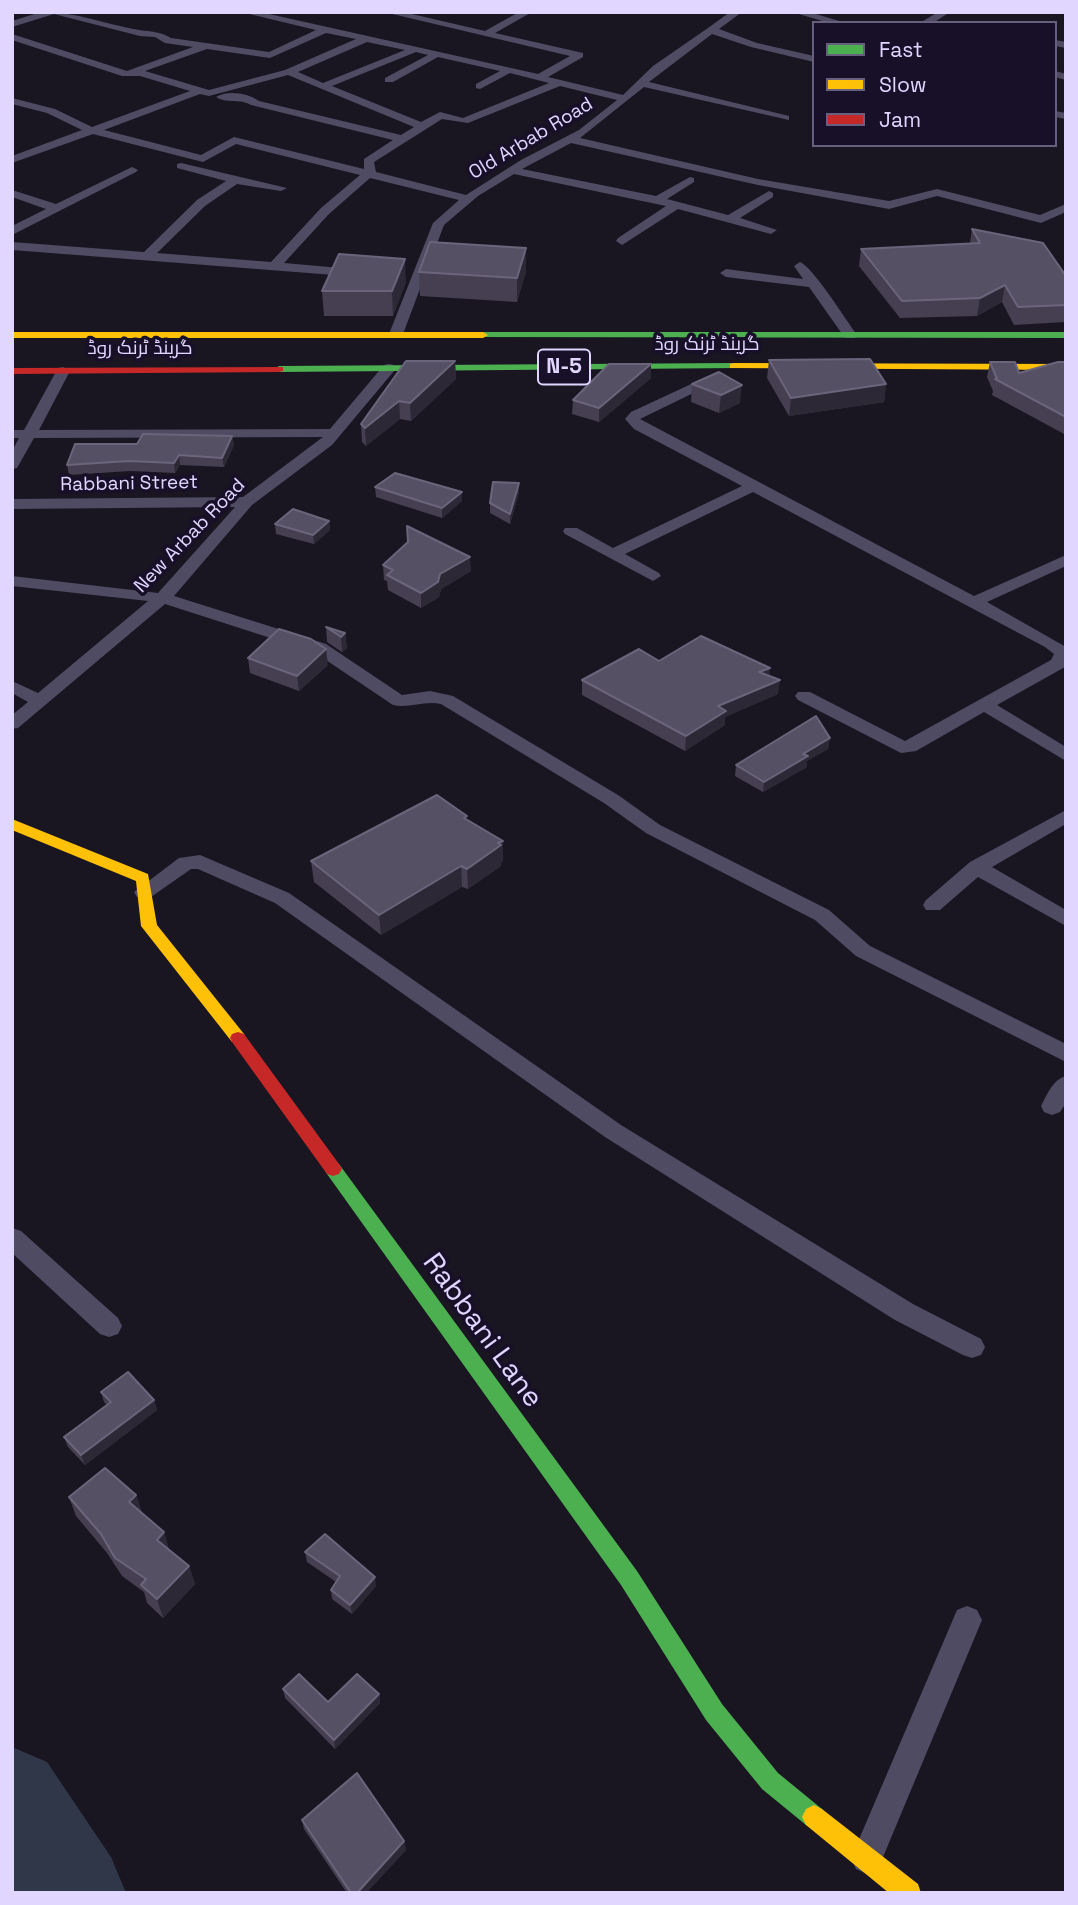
<!DOCTYPE html>
<meta charset="utf-8">
<style>
body{margin:0}
#map{position:relative;width:1078px;height:1905px;overflow:hidden;background:#191622;font-family:"Space Grotesk",sans-serif}
canvas{display:block}
.frame{position:absolute;inset:0;border:14px solid #e0d6ff;pointer-events:none}
.legend{position:absolute;left:812px;top:21px;width:245px;height:126px;box-sizing:border-box;background:#171028;border:2px solid #675f7e;margin:0;padding:9px 12px;list-style:none;font-size:21px;color:#e0d6ff}
.legend li{display:flex;align-items:center;gap:14px;height:35px}
.legend b{width:35px;border:2px solid #675f7e}
</style>
<div id="map">
<canvas width="1078" height="1905"></canvas>
<div class="frame"></div>
<ul class="legend">
<li><b style="height:9px;background:#4caf50"></b>Fast</li>
<li><b style="height:9px;background:#ffc107"></b>Slow</li>
<li><b style="height:9px;background:#c62828"></b>Jam</li>
</ul>
</div>
<script>
const g = document.querySelector('canvas').getContext('2d');
g.lineJoin = 'round';
function paint(path, color) { g.fillStyle = color; g.fill(path, 'evenodd'); }
function strokePath(path, color, width, dash) { g.strokeStyle = color; g.lineWidth = width; g.lineCap = dash ? 'butt' : 'round'; g.setLineDash(dash || []); g.stroke(path); }
function write(font, color, halo, rows, align = 'center') {
  g.font = font + ' "Space Grotesk",Cairo,sans-serif'; g.lineWidth = 7; g.setLineDash([]); g.textBaseline = 'middle'; g.strokeStyle = halo; g.fillStyle = color; for (const [text, x, y, turn = 0] of rows) {
    g.save(); g.translate(x, y); g.rotate((+turn || 0) * Math.PI / 180); g.textAlign = isNaN(turn) ? turn : align; if (halo) g.strokeText(text, 0, 0); g.fillText(text, 0, 0); g.restore();
  }
}
paint(new Path2D(`
 M12,1747l35,15 64,95 15,36h-111l-3,-5z`), '#303748');
paint(new Path2D(`
 M41,12c37,0 63,12 98,18 13,2 20,1 32,8l98,14 47,-22 -75,-18h19l278,62 32,-18 -186,-44h19l82,19 34,-19h13l-37,21 88,20v4l-35,20 75,18 30,-29 55,-38 22,-16h12l-23,17 38,14 57,13v6l-63,-15 -39,-13 -63,48 140,34v4l-145,-33 -64,51 178,41 131,22 48,-12 103,26 26,-11v8l-25,11 -104,-27 -48,13 -131,-24 -187,-42 -49,26 134,27 34,-19 4,1v4l-27,17 61,16 41,-24 4,2v4l-33,21 37,12 -6,4 -93,-25 -56,36 -6,-4 2,-3 48,-32 -152,-32 -36,22 -34,29 -41,109 -7,4 -7,-4 44,-111 26,-23 -89,-22 -41,36 -45,49 80,7v6l-4,1 -348,-27v-8l132,10 53,-52 29,-19 -49,-13v-4l4,-1 106,25 -6,3 -44,-7 -32,22 -48,47 114,9 50,-54 39,-33 -124,-31 -33,18 -110,-28 -81,29v-7l70,-26 -35,-17 -35,-9v-6l43,11 37,18 98,-36 -50,-15h-18l-110,-36v-6l115,37 66,-24 -28,-4 -10,-6 -15,-1 -86,-22 -42,13v-6zM326,33l30,6 -71,31 -76,20 -64,-19 62,-22 63,9zM367,42l38,8 -82,33 -25,-11zM416,52l12,3 -43,23v4h8l45,-25 62,14 -24,13v4l4,1 30,-16 39,10 -86,35 -23,-6 -19,10 -89,-36zM288,75l126,52 -13,8 -142,-34c-12,-8 -31,-11 -43,-4 10,7 24,1 35,8l142,35 -29,19v10l-130,-32 -33,18 -97,-25 96,-36 9,2zM560,86l57,14 -38,30 -58,30 -55,35 -90,-23 -2,-10 68,-43 26,4z
 M792,12h17l37,11h-17z
 M938,12h12l-17,11h-13z
 M1055,40l11,2v6l-11,-2z
 M1055,71l11,3v6l-11,-3z
 M1055,111l11,2v6l-11,-2z
 M132,167l6,3 -2,2 -124,63v-9l34,-17 -34,-12v-7l44,14z
 M800,262c13,5 46,58 57,73l-2,3h-10l-36,-51 -83,-10 -6,-4 6,-4 77,10 -9,-13z
 M389,364l5,1v6l-62,74 -80,60 -78,91 152,48 76,51 28,-4 23,5 165,99 42,30 169,85 41,36 196,98v18l-210,-106 -41,-36 -169,-87 -42,-30 -163,-99c-17,-4 -32,5 -48,1l-79,-53 -149,-48 -147,124 -6,1v-14l16,-13 -16,-9v-12l26,12 110,-92 -136,-15v-10l146,17 77,-86 -223,2v-10l231,-2 80,-60 -289,1 -17,30 -5,1v-18l7,-13h-7v-8h12l34,-62 5,-1 7,4 -31,59 291,-1 54,-64z
 M717,372l5,1v6l-82,40 334,177 92,-41v11l-79,36 79,45 -1,20 -68,38 69,42v14l-82,-49 -68,39 -15,2 -103,-53 -3,-4 3,-4h12l95,49 146,-81 3,-6 -9,-7 -292,-155 -128,62 34,19 2,3 -8,5 -88,-47 -2,-3 2,-3h12l36,20 129,-62 -108,-57 -9,-10 6,-7z
 M1066,810v14l-74,43 74,43v16l-88,-49 -38,33h-14l-3,-5 3,-5 44,-38z
 M200,855l89,38 332,232 292,179 68,35 4,8 -4,8 -9,3 -9,-3 -68,-35 -290,-183 -330,-234 -77,-34h-7l-40,28h-14l-3,-5 45,-34z
 M1066,1076v27l-6,9 -8,3 -8,-3 -3,-6c6,-11 12,-27 25,-30z
 M12,1228l9,3 97,87 4,8 -4,8 -9,3 -9,-3 -88,-81z
 M967,1606l10,4 5,10 -104,249 -11,5 -11,-5 -5,-11 106,-248z`), '#4f4b63');
paint(new Path2D(`
 M483,332h583v6l-587,-1v-4z
 M734,363l4,1v4l-459,4 -5,-3 5,-3z
 M333,1162l6,2 298,407 85,133 56,69 44,36 4,8 -4,8 -8,4 -8,-4 -44,-36 -56,-69 -85,-135 -294,-411 -3,-5 3,-5z`), '#4caf50');
paint(new Path2D(`
 M12,332h471l5,3 -5,3h-471z
 M734,363l332,1v6l-336,-2v-4z
 M12,819l136,55 9,51 87,109 2,4 -2,4h-12l-91,-116 -5,-45 -124,-51z
 M814,1805l8,4 96,75 3,9h-32l-83,-68 -4,-8 4,-8z`), '#ffc107');
paint(new Path2D(`
 M283,367v4l-4,1 -267,2v-6z
 M238,1032l6,2 95,130 3,5 -3,5 -6,2 -6,-2 -95,-132 -2,-4 2,-4z`), '#c62828');
paint(new Path2D(`
 M972,229l94,47v46l-52,3 -12,-23 -25,14 -77,2 -41,-52 2,-17 109,-6z
 M526,271l-9,31 -97,-6 -1,-24z
 M406,282l-13,34h-69l-2,-25z
 M769,360l117,24 -2,18 -95,14 -22,-38z
 M455,361l1,18 -45,42 -11,-2 -34,27 -4,-4 -1,-18z
 M990,362l29,11 47,-11v73l-74,-40 1,-4 -6,-14z
 M719,372l21,31 -21,10 -28,-11 1,-18z
 M651,378l-52,44 -27,-8 1,-14z
 M232,436l2,9 -10,22 -44,-2 -5,8 -45,-2 -61,4 -2,-10 70,-21z
 M519,483v9l-9,32 -20,-11v-10z
 M375,487l87,5v9l-20,17 -66,-21z
 M329,521l1,9 -16,14 -38,-10 -1,-10z
 M383,565l88,6 -30,18 -2,8 -18,11 -33,-18 -1,-9 -3,-1z
 M326,627l19,6 2,15 -5,4 -15,-10z
 M248,658l80,7 -29,26 -49,-18z
 M659,661l110,15 9,18 -53,23v8l-40,26 -103,-56v-15z
 M830,738l-2,11 -21,12v6l-44,25 -28,-16 1,-11z
 M467,820l36,41 -2,1v4l-33,23 -6,-2 -81,48 -67,-53 -3,-21z
 M101,1392l53,8 3,10 -72,55 -17,-18 -4,-10 43,-32 -3,-3z
 M136,1495l6,18 22,19 5,18 20,16 6,18 -32,34 -16,-15 -3,-11 -22,-16 -15,-23 -31,-37 -7,-19z
 M305,1552l71,34 -24,28 -20,-15 -1,-9 5,-8 -29,-20z
 M283,1689l45,13 51,-8 1,9 -45,46 -50,-51z
 M302,1820l102,21 2,9 -40,43h-19l-43,-64z`), '#453f51');
paint(new Path2D(`
 M526,248v23l-9,31v-24z
 M405,259l1,23 -13,34 -1,-25z
 M1005,285l-3,17 -25,14 3,-18z
 M455,361l1,18 -45,42 -1,-18z
 M651,364v14l-52,44v-14z
 M886,384l-2,18 -95,14 2,-18z
 M742,385l-2,18 -21,10 2,-18z
 M399,401l1,18 -34,27 -1,-18z
 M232,436l2,9 -10,22 -2,-9z
 M179,455l1,10 -5,8 -1,-10z
 M519,483v9l-9,32v-10z
 M462,492v9l-20,17v-10z
 M329,521l1,9 -16,14 -1,-9z
 M470,557l1,14 -30,18 -2,8 -18,11v-15l19,-19z
 M345,633l2,15 -5,4 -1,-15z
 M326,649l2,16 -29,26 -2,-15z
 M770,668l-1,15 -10,-11z
 M780,680l-2,14 -53,23v8l-40,26 1,-15 32,-30z
 M830,738l-2,11 -21,12v6l-44,25 1,-10 39,-28z
 M503,841v20l-2,1v4l-33,23 -1,-20z
 M461,866l1,21 -81,48 -2,-20z
 M154,1400l3,10 -72,55 -4,-10z
 M136,1495l6,19 -13,-12z
 M164,1532l5,19 -12,-11z
 M189,1566l6,18 -32,34 -6,-19z
 M375,1577l1,9 -24,28 -2,-9z
 M379,1694l1,9 -45,46 -1,-9z
 M404,1841l2,9 -40,43h-9z`), '#2c2836');
const building = new Path2D(`
 M972,229l71,14 23,33v29l-48,2 -13,-22 -25,13 -78,3 -41,-52 119,-6z
 M430,242l96,6 -9,30 -98,-6z
 M339,254l66,5 -13,32h-70z
 M870,359l16,25 -95,14 -22,-38z
 M406,361h49l-45,42 -11,-2 -34,27 -4,-4z
 M990,362h25l4,11 39,-11h8v55l-71,-38h2z
 M609,364h42l-52,44 -26,-8z
 M719,372l23,13 -21,10 -29,-11z
 M143,434l89,2 -10,22 -43,-3 -5,8 -45,-2 -62,4 8,-21h62z
 M395,473l67,19 -20,16 -67,-21z
 M493,482l26,1 -9,31 -20,-11z
 M293,509l36,12 -16,14 -38,-11z
 M407,526l63,31 -30,17 -2,8 -17,11 -34,-18 6,-5 -10,-5 25,-23z
 M326,627l19,6 -4,4z
 M279,629l32,10 15,10 -29,27 -49,-18z
 M701,636l69,32 -11,4 21,8 -62,26 8,5 -40,25 -104,-56 57,-31 20,12z
 M816,716l14,22 -27,16 5,2 -44,26 -28,-17z
 M437,795l30,21 -3,2 39,23 -5,2 3,2 -34,24 -6,-3 -82,49 -68,-54z
 M128,1372l26,28 -73,55 -17,-18 47,-35 -10,-10z
 M105,1468l31,27 -7,7 35,30 -7,8 32,26 -32,33 -16,-14 5,-6 -31,-21 -14,-24 -32,-37z
 M325,1534l50,43 -25,28 -19,-15 9,-14 -35,-24z
 M299,1674l29,28 29,-28 22,20 -45,46 -51,-51z
 M357,1773l47,68 -47,52h-6l-49,-73z`);
paint(building, '#555064');
strokePath(building, '#6b657c', 2);
write('19px', '#e0d6ff', '#171028', [
 ["Old Arbab Road",531,139,-31],
 ["گرینڈ ٹرنک روڈ",707,345],
 ["گرینڈ ٹرنک روڈ",140,349],
 ["Rabbani Street",129,484,-1],
 ["New Arbab Road",190,536,-46]
]);
for (const [x, y, w] of [
 [564,367,52]
]) { const box = new Path2D(); box.roundRect(x - w / 2, y - 17.5, w, 35, 5); g.fillStyle = '#171028'; g.fill(box); strokePath(box, '#e0d6ff', 2); }
write('bold 21px', '#e0d6ff', null, [
 ["N-5",564,367]
]);
write('28px', '#e0d6ff', '#171028', [
 ["Rabbani Lane",482,1331,54]
]);
</script>
